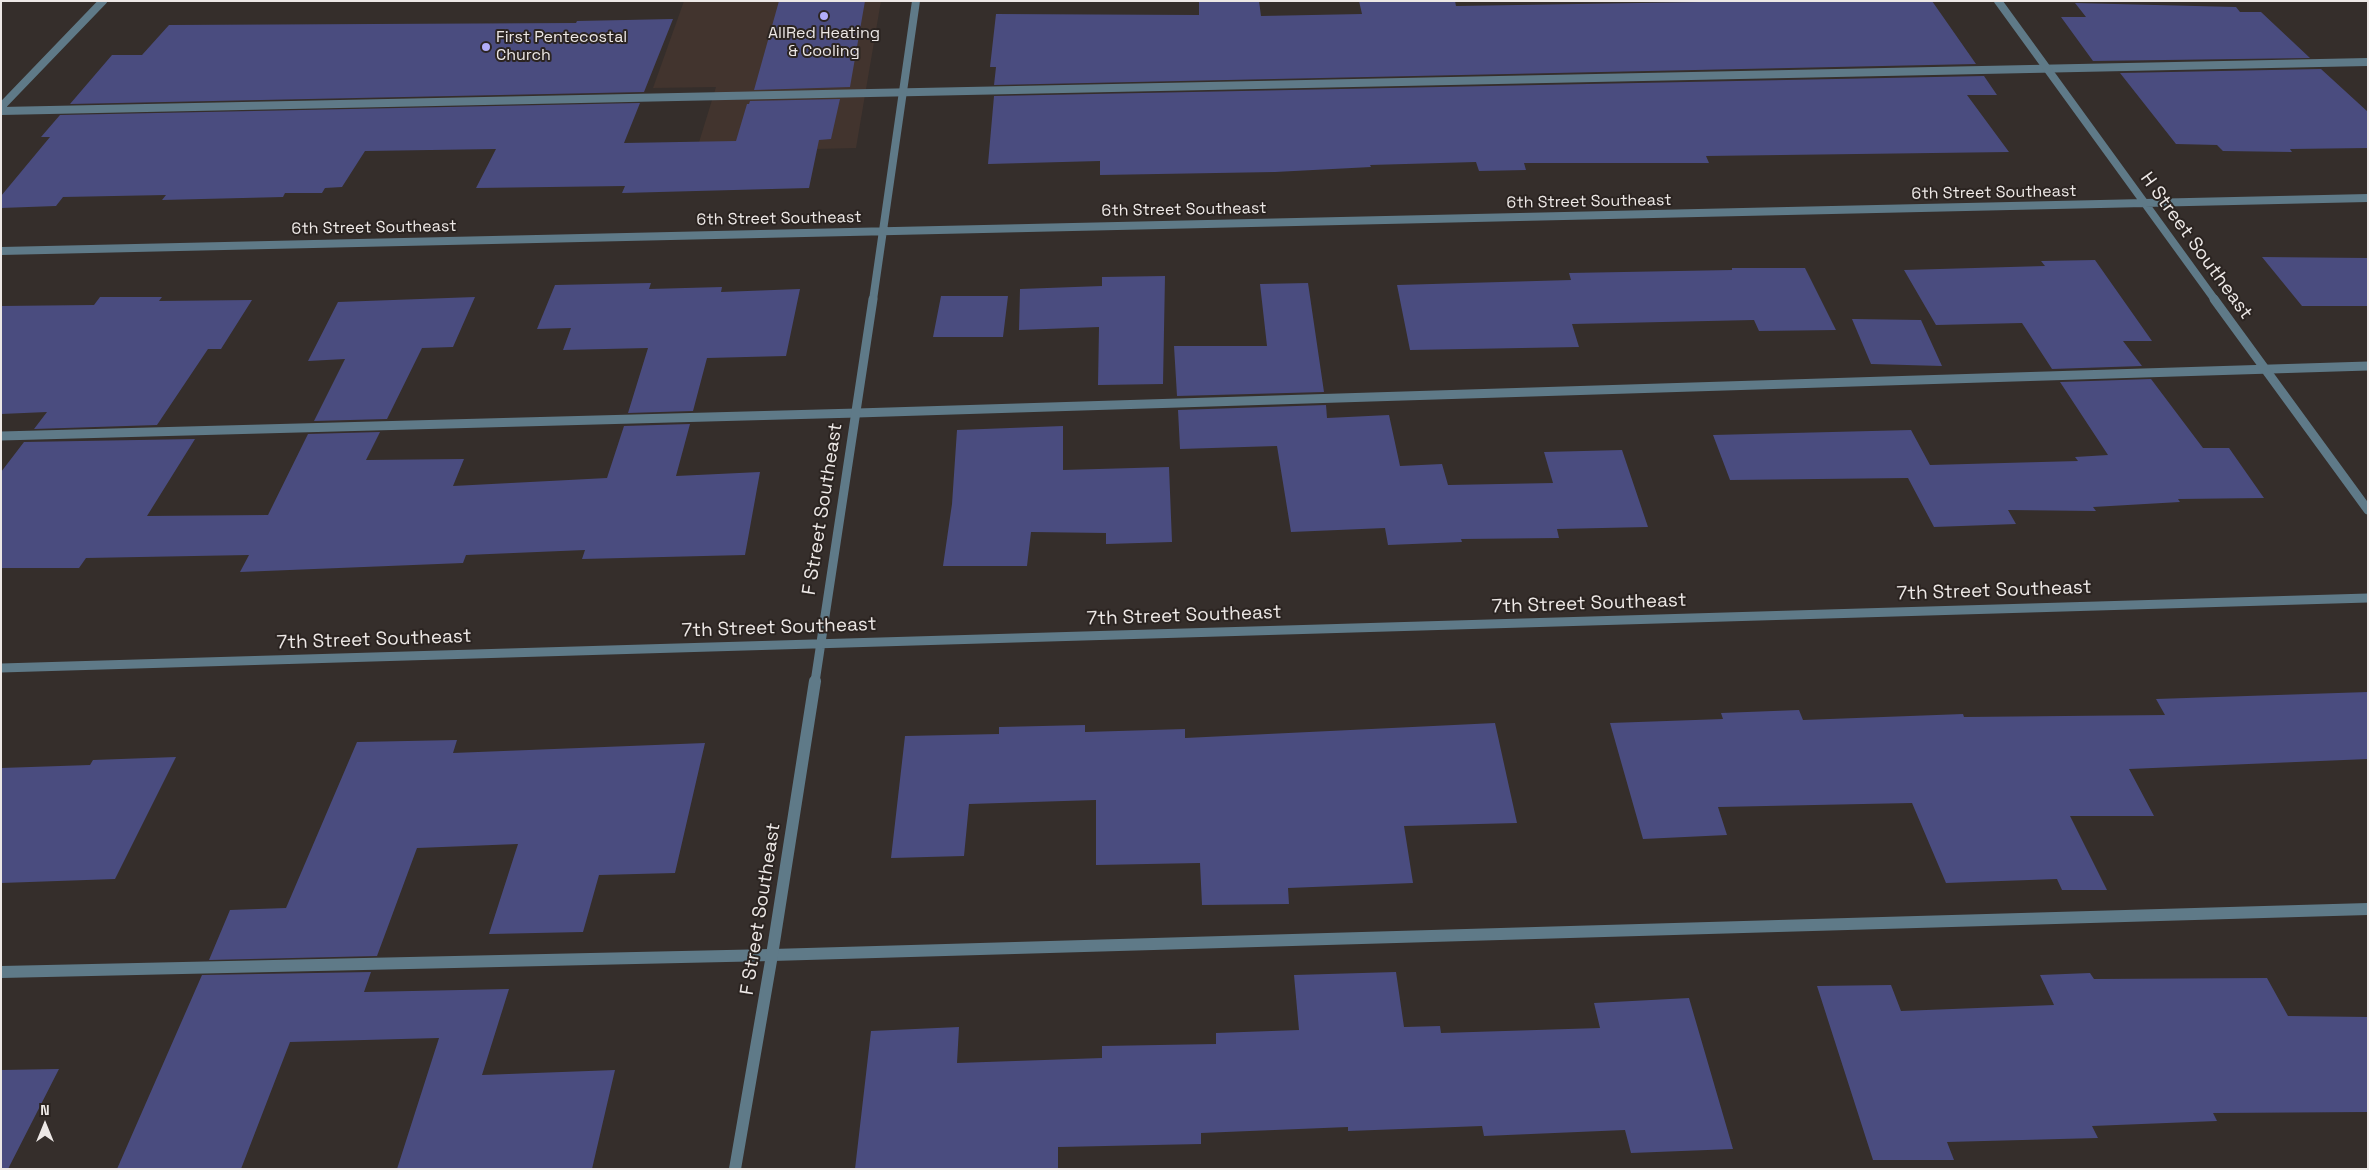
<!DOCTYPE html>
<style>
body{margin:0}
#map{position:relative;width:2369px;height:1170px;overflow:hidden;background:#352e2b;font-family:"Space Grotesk",sans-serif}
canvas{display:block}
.frame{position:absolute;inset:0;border:2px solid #ede8e6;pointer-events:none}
.north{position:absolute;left:20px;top:1100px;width:50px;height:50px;-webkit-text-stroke:4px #2b2421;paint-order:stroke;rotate:0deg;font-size:14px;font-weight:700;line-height:20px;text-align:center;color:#ede8e6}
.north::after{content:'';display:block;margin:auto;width:18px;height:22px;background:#ede8e6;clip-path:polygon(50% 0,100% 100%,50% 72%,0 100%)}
</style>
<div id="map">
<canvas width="2369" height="1170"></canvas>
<div class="frame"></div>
<div class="north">N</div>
</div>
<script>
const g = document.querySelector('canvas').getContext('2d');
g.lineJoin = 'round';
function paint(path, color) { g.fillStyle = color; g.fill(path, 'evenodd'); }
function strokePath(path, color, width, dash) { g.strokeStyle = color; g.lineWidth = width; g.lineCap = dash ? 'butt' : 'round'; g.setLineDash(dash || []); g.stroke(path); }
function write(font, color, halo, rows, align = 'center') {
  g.font = font + ' "Space Grotesk",sans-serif'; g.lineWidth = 4; g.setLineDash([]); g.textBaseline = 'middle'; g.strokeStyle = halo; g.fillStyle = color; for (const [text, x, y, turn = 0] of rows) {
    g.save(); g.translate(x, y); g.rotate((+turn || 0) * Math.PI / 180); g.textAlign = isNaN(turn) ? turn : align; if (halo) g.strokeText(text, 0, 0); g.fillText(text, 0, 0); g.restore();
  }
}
paint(new Path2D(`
 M684,1h197l-25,147 -160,4 20,-65 -63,1z`), '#42342e');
paint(new Path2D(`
 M779,1h86l-15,86 -96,3z
 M1199,1h60l2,15 101,-2 -3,-13h96l1,5 305,-5h171l44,63 -982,21 2,-18h-6l6,-53 203,1z
 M2075,3l161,4 4,5h21l49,46 -217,3 -32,-44h25z
 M673,19l-29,73 -574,12 42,-49h30l27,-30 407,-2 1,-2z
 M2321,69l47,43v36l-78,1 2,3 -69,-1 -6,-6 -41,-1 -56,-71z
 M1984,76l13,19h-30l42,57 -303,4 3,7h-185l2,7 -47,1 -3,-9 -106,3 1,2 -96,5 -175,3v-14l-112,3 6,-68z
 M840,99l-9,40 -12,1 -10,48 -187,5 3,-7 -149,2 20,-39 -131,2 -23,36 -17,1 -3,5h-37l-2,4 -121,3 4,-5 -103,2 -7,9 -55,2v-12l49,-59h-9l19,-22 580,-12 -16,40 112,-2 11,-37h2l1,-3z
 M2262,257l106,1v48h-66z
 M2095,260l57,81h-29l19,25 -90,3 -30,-46 -86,2 -32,-55 141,-4 -4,-5z
 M1732,268h73l31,62 -77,1 -5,-11 -182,4 7,23 -169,3 -13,-65 174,-5 -2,-7 163,-3z
 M1165,276l-2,108 -65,1 1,-58 -80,3 1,-41 82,-3v-9z
 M651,283l-2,6 73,-2 -1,5 79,-3 -14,67 -79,2 -14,53 -65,2 20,-65 -85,2 8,-22 -34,1 18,-44z
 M1308,283l16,109 -147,4 -3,-50h93l-7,-62z
 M941,296h67l-5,41h-70z
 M100,297h62l-3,4 93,-1 -31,49h-13l-51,76 -123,4 13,-17 -46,2v-108l93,-1z
 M475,297l-22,50 -31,1 -35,71 -73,2 31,-62 -37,2 30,-59z
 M1852,319l69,1 21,46 -71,-2z
 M2151,379l52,69h26l35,50 -86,1 2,3 -87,5 3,4 -88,-1 8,14 -82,3 -26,-49 -178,2 -17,-45 198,-5 19,35 148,-4 -3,-4 33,-2 -48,-73z
 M1326,405l1,13 62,-3 11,51 42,-2 6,21 105,-2 -9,-31 78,-2 26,77 -91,2 2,9 -98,1 1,3 -74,3 -3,-17 -94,4 -14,-86 -97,3 -2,-39z
 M690,424l-14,52 84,-4 -15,83 -163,4 3,-9 -119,5 -3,8 -223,9 9,-17 -163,3 -7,10h-78v-96l23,-30 171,-3 -48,77 121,-1 40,-81 72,-2 -14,28 98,-1 -11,27 154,-8 17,-52z
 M1063,426v44l106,-3 3,75 -66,2v-11l-75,-1 -4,34h-84l9,-62 5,-74z
 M2368,692v67l-239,10 25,47h-84l37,74h-45l-5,-11 -111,4 -34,-80 -194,4 9,28 -84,4 -33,-116 113,-4 -2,-6 78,-3 4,10 160,-6 1,3 201,-2 -9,-16z
 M1495,723l22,100 -113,3 9,57 -125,5 1,16 -87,1 -2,-42 -104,2v-65l-127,4 -5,52 -73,2 14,-122 94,-2v-7l86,-2v7l100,-3v9z
 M457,740l-4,13 252,-10 -30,130 -76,2 -16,57 -94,2 29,-90 -101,4 -40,108 -168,4 21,-50 56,-2 71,-166z
 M176,757l-61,122 -114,4v-115l89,-3 3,-5z
 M371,972l-7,20 145,-3 -27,86 133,-5 -23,99h-195l42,-131 -149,4 -49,127h-124l85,-194z
 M1396,972l8,55 36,-1 1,7 159,-5 -6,-25 95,-5 44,151 -102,4 -6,-23 -141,6 -2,-10 -134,5v-4l-147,6v11l-143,3v22h-203l16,-138 88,-4 -2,36 145,-5v-12l114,-2v-11l83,-3 -5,-55z
 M2090,973l4,6 173,-1 21,38 80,1v95l-155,1 4,8 -125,5 6,12 -151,4 7,18h-81l-56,-174 74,-1 10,26 153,-6 -14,-30z
 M59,1069l-51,100h-7v-99z`), '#4a4c7f');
strokePath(new Path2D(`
 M1,107l102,-106
 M1,111l2367,-49`), '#5f7a88', 8);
strokePath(new Path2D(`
 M1,436l856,-23 1511,-47`), '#5f7a88', 9);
strokePath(new Path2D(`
 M1,972l771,-17 1596,-46`), '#5f7a88', 12);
strokePath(new Path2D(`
 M1998,1l217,299
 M1,251l2367,-53
 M873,300l43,-299`), '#5f7a88', 8);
strokePath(new Path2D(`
 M2214,299l154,211
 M1,668l2367,-70
 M815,682l58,-383`), '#5f7a88', 9);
strokePath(new Path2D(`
 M735,1169l37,-214 43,-274`), '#5f7a88', 12);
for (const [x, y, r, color] of [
 [824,16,5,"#b2adf9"],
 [486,47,5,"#b2adf9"]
]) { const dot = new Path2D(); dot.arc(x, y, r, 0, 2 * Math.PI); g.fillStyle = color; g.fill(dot); strokePath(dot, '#2b2421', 2); }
write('16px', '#ede8e6', '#2b2421', [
 ["AllRed Heating",824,34],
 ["& Cooling",824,52],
 ["First Pentecostal",496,38,"left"],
 ["Church",496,56,"left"]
]);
write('16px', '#ede8e6', '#2b2421', [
 ["6th Street Southeast",1994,193,-1],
 ["6th Street Southeast",1589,202,-1],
 ["6th Street Southeast",1184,210,-1],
 ["6th Street Southeast",779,219,-1],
 ["6th Street Southeast",374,228,-1]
]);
write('19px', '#ede8e6', '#2b2421', [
 ["H Street Southeast",2196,246,54],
 ["F Street Southeast",823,509,-81],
 ["7th Street Southeast",1994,591,-2],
 ["7th Street Southeast",1589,604,-2],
 ["7th Street Southeast",1184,616,-2],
 ["7th Street Southeast",779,628,-2],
 ["7th Street Southeast",374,640,-2],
 ["F Street Southeast",761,909,-81]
]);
</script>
